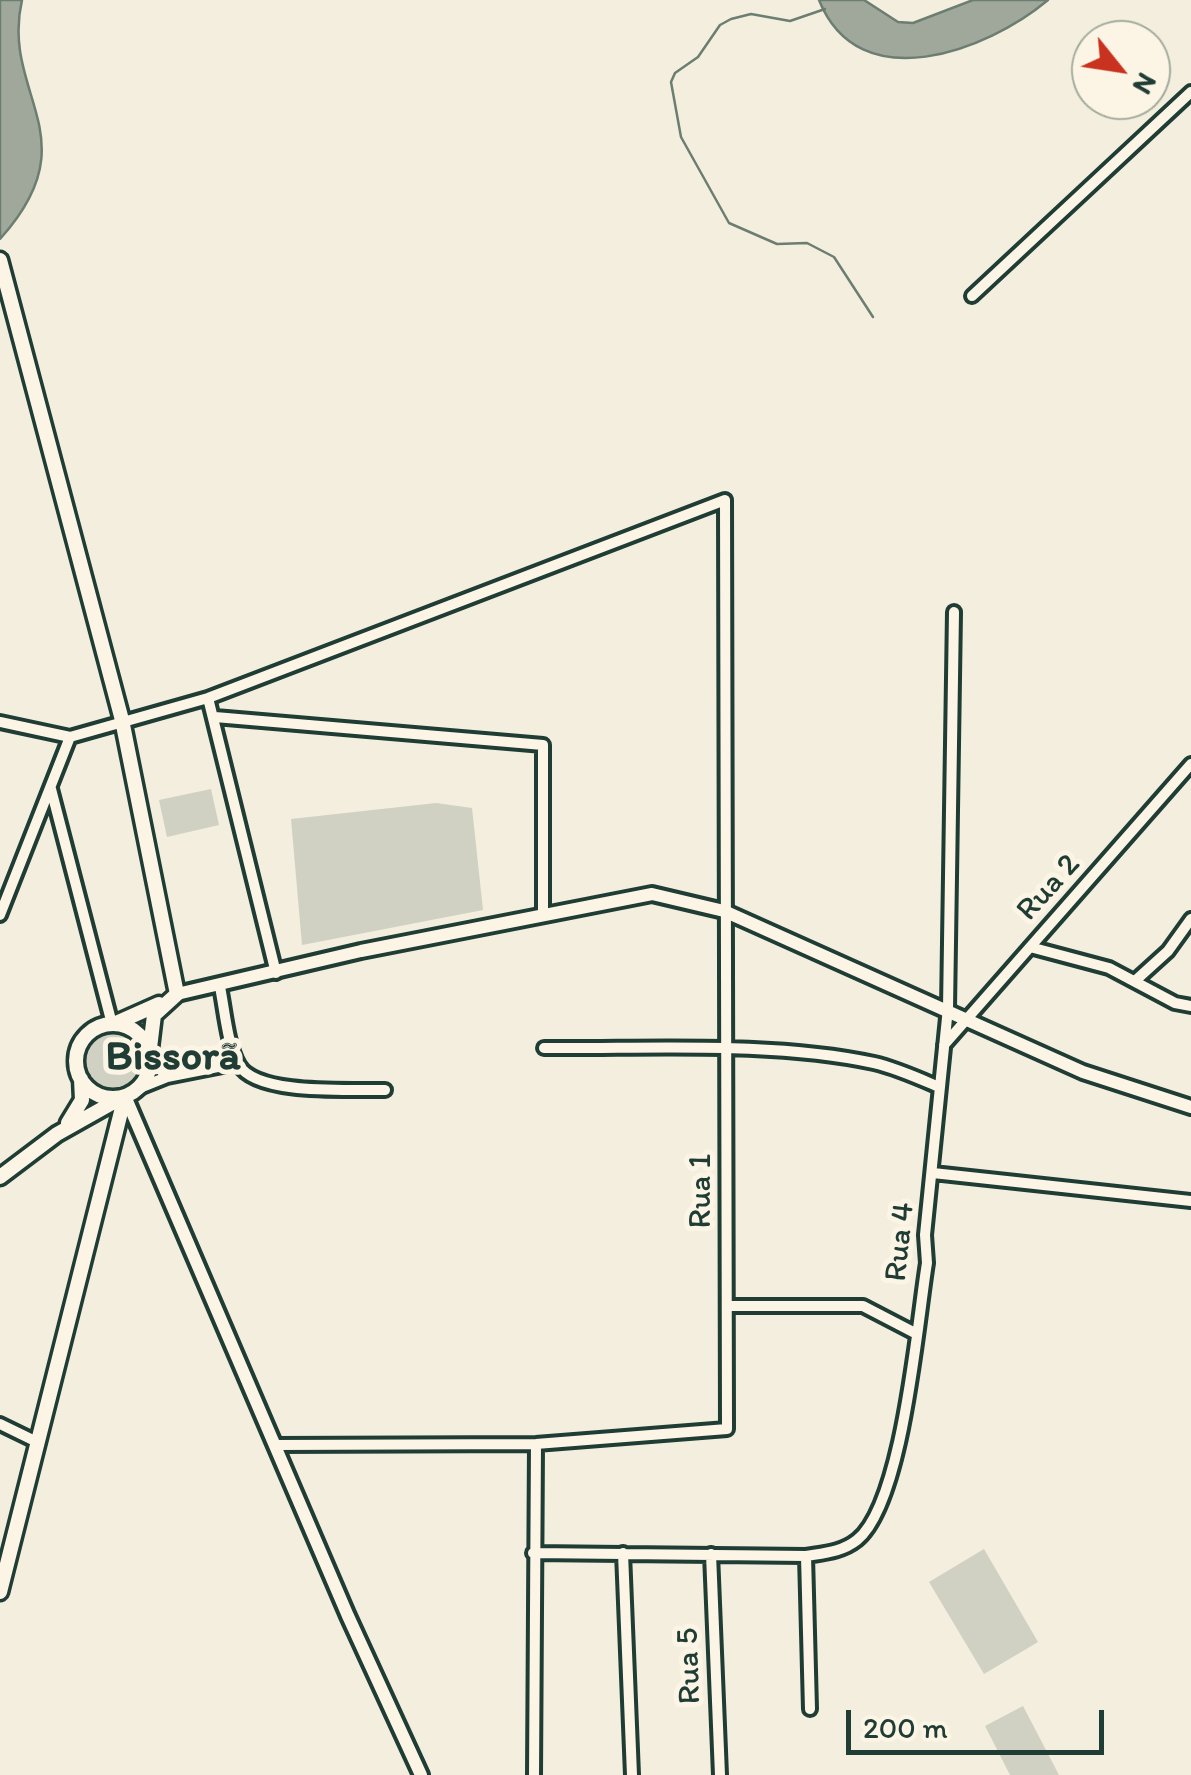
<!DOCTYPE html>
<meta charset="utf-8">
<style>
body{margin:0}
#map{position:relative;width:1191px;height:1775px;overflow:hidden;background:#f3eede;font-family:Itim,sans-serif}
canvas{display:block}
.north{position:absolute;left:1071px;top:20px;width:100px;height:100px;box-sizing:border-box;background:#fcf5e5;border:2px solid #a4ab9e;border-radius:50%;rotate:120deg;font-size:28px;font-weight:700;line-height:40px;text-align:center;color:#1f3d34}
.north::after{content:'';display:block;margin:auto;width:35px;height:45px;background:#c8321e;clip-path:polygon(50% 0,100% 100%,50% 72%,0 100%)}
.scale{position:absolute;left:846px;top:1710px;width:258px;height:45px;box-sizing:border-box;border:5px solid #1f3d34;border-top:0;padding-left:12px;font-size:30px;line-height:35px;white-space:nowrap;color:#1f3d34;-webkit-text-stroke:8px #fcf5e5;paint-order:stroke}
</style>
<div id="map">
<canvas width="1191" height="1775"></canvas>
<div class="north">N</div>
<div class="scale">200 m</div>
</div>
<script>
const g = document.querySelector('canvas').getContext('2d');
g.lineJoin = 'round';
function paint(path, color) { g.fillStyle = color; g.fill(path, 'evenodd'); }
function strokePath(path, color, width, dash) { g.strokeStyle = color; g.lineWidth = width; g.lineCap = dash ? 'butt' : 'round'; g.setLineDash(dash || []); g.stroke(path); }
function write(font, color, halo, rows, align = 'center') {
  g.font = font + ' Itim,sans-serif'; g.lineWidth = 10; g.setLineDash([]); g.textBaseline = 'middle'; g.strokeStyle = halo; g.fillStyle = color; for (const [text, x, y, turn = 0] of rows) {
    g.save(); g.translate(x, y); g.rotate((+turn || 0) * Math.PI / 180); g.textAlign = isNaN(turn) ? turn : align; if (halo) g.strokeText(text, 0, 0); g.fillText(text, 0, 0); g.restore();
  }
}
paint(new Path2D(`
 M211,789l8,36 -52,12 -8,-37z
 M436,803l36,5 11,102 -181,35 -11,-126z
 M83 1061a30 30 0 1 1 60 0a30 30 0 1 1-60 0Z
 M984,1549l54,93 -54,32 -55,-92z
 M1023,1706l36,69h-49l-25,-49z`), '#d0d1c2');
const water = new Path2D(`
 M0,0h22c-22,95 70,137 -22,239z
 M819,0h45l34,22 15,1 60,-23h75c-61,51 -189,100 -229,0z`);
paint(water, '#a0a89b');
strokePath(water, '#6c7d72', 2.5);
strokePath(new Path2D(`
 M825,9l-35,12 -39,-7 -20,5 -11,6 -22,32 -23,16 -4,9 10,55 48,86 48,21 30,-1 27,14 39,60`), '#6c7d72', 2.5);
const minor = new Path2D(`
 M972,296l219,-204
 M208,698l68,275
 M215,717l328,28v168
 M0,722l70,15 138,-39 517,-198 2,929 -191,15 -261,1
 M51,789l61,235
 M0,915l70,-178
 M1030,947l79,21 66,35 16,3
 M1136,980l32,-29 23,-32
 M220,987c5,24 7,57 19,78 18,31 113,24 146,25
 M944,1045l247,-281
 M544,1048c103,1 229,-7 330,15 22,5 44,15 65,24
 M150,1058l17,19
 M137,1089l30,-12 71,-14
 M933,1173l258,28
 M727,1306h136l52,27
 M0,1424l37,18
 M533,1553l273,3c18,-3 36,-4 51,-16 46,-37 60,-216 70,-277l-2,-28 23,-227 6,-396
 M623,1553l9,222
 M711,1554l9,221
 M806,1556l4,153
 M534,1775l2,-331`);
const tertiary = new Path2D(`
 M177,994l184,-43 291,-57 72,17 359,161 108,35
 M125,1096l223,520 73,159`);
const secondary = new Path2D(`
 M0,260l122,460 55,274
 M114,1024l45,-20
 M76 1061a37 37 0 1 1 74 0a37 37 0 1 1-74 0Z
 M150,1048l4,-33 23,-21
 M68,1123l14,-23 -1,-21
 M0,1177l57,-43 64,-36
 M0,1592l125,-496`);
strokePath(minor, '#1f3d34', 18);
strokePath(tertiary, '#1f3d34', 20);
strokePath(secondary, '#1f3d34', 21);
strokePath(minor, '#fcf5e5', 10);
strokePath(tertiary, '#fcf5e5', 12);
strokePath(secondary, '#fcf5e5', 14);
write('32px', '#1f3d34', '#fcf5e5', [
 ["Rua 2",1049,888,-48],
 ["Rua 1",702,1191,-90],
 ["Rua 4",901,1242,-84],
 ["Rua 5",690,1666,-92]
]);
write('bold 42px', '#1f3d34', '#fcf5e5', [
 ["Bissorã",173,1058]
]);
</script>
